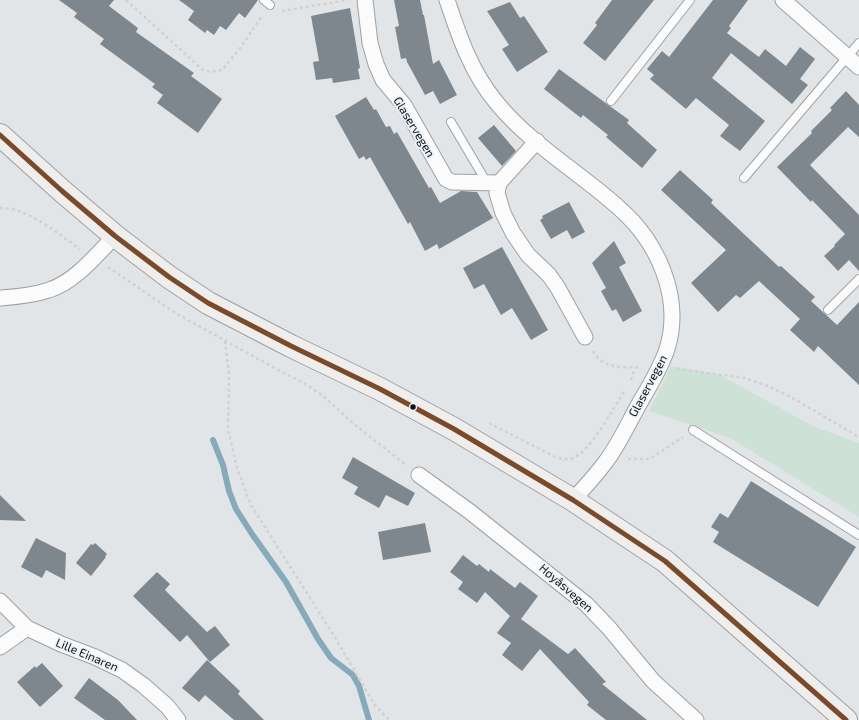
<!DOCTYPE html>
<meta charset="utf-8">
<style>
body{margin:0}
canvas{display:block;background:#e2e5e8}
</style>
<canvas width="859" height="720"></canvas>
<script>
const g = document.querySelector('canvas').getContext('2d');
g.lineJoin = 'round';
function paint(path, color) { g.fillStyle = color; g.fill(path, 'evenodd'); }
function strokePath(path, color, width, dash) { g.strokeStyle = color; g.lineWidth = width; g.lineCap = dash ? 'butt' : 'round'; g.setLineDash(dash || []); g.stroke(path); }
function write(font, color, halo, rows, align = 'center') {
  g.font = font + ' "Exo 2",sans-serif'; g.lineWidth = 4; g.setLineDash([]); g.textBaseline = 'middle'; g.strokeStyle = halo; g.fillStyle = color; for (const [text, x, y, turn = 0] of rows) {
    g.save(); g.translate(x, y); g.rotate((+turn || 0) * Math.PI / 180); g.textAlign = isNaN(turn) ? turn : align; if (halo) g.strokeText(text, 0, 0); g.fillText(text, 0, 0); g.restore();
  }
}
paint(new Path2D(`
 M671,366l47,8 97,53 44,16v74l-129,-79 -81,-27z`), '#cde1d6');
strokePath(new Path2D(`
 M213,440l10,25 6,26 7,18 16,25 34,48 32,57 13,19 22,17 6,11 10,34`), '#86aab9', 6);
paint(new Path2D(`
 M59,0h55l-5,6 29,22 -2,4 58,41 -3,3 31,23 -24,34 -41,-30 6,-8 -11,-8 3,-3 -55,-40 4,-5 -30,-22 3,-4z
 M179,0h79l-13,18 -6,-5 -13,17 -6,-4 -6,9 -7,-5 -2,3 -17,-13 6,-9z
 M394,0h26l3,15h1l9,49 6,-4 18,35 -17,9 -7,-13 -8,4 -13,-24h1h-1l-5,-9 -1,-4 -5,1 -6,-32 4,-1z
 M612,0h42l-49,61 -22,-18 14,-18 -2,-2z
 M713,0h35l-19,26 2,2 -4,5 32,24 6,-8 21,17 14,-19 15,12 -15,20 8,6 -16,19 -61,-51 -19,25 53,43 -25,30 -20,-15 9,-11 -33,-27 -10,11 -36,-30 4,-4 -7,-6 15,-18 7,6z
 M510,2l10,16 4,-2 24,36 -31,20 -15,-23 7,-4 -22,-34z
 M350,8l10,60 -2,1 2,10 -27,4 -1,-5 -16,2 -3,-18 6,-1 -8,-45z
 M559,69l70,51 -2,3 30,27 -15,18 -36,-31 2,-2 -25,-20 -2,3 -37,-29z
 M846,91l13,14v32l-11,-10 -38,38 49,50v56l-10,-11 -11,11 -14,-15 11,-10 -1,-1 11,-11 -33,-34 -1,2 -34,-35 35,-34 -1,-2 21,-21 -2,-2z
 M366,97l8,13 2,-1 10,18 4,-1 4,8 3,-2 32,56 2,-1 9,16 21,-12 16,1 16,26 -54,31 -2,-5 -12,7 -15,-29 -2,2 -38,-67 -4,3 -2,-4 -5,3 -24,-43z
 M494,125l22,26 -14,15 -24,-28z
 M680,170l33,30 -2,3 68,64 2,-1 34,31 -4,4 26,24 22,-23v83l-41,-39 -4,6 -24,-22 10,-11 -41,-38 -19,17 -4,-3 -18,17 -27,-29 35,-33 -65,-60z
 M569,202l16,30 -13,7 -5,-9 -16,9 -11,-19 3,-2 -1,-2z
 M614,241l12,22 -7,4 23,44 -19,11 -7,-13 -4,2 -11,-20 5,-3 -14,-25z
 M502,247l46,83 -17,10 -19,-32 -11,7 -17,-31 -10,5 -11,-21z
 M353,457l62,36 -7,13 -22,-11 -7,13 -25,-14 4,-7 -16,-9z
 M751,481l105,66 -38,60 -105,-65 6,-10 -8,-5 9,-14 8,5z
 M0,495l26,26 -26,-1z
 M425,523l6,29 -48,8 -5,-28z
 M36,538l30,15 -1,27 -19,-10 -4,8 -21,-11z
 M95,543l12,11 -2,3h1l-15,19 -15,-13 15,-19 2,1z
 M463,555l14,11 2,-2 10,8 1,-3 25,19 5,-6 18,14 -17,23 47,35 7,-6 31,34 -4,2 45,36h-41l-19,-15 2,-3 -49,-53 -18,22 -20,-16 9,-12 -14,-10 13,-17 -25,-24 -8,11 -19,-14 5,-7 -13,-10z
 M157,572l13,12 -5,6 42,42 8,-6 15,19 -20,17 -23,-27 -7,7 -47,-46z
 M207,660l33,31 -2,3 26,26h-30l-29,-25 -6,7 -17,-14z
 M42,663l21,23 -23,21 -23,-25 18,-16 1,2z
 M89,678l29,22 19,20h-32l-31,-22z`), '#7e878d');
const lane = new Path2D(`
 M264,0l6,5
 M611,101l79,-101
 M451,122l36,61
 M744,178l115,-135
 M828,310l31,-31
 M693,430l166,105`);
const street = new Path2D(`
 M365,0l5,43 6,21 7,16 21,25 42,74 6,3 47,1 -2,10 6,20 10,20 15,22 21,20 9,13 27,49
 M447,0c12,36 24,72 49,102 34,42 83,70 123,106 39,34 64,90 48,141 -7,21 -19,39 -29,57 -10,18 -19,38 -31,54 -10,14 -22,27 -34,40
 M783,0l76,67
 M499,183l38,-42
 M0,298c16,-1 34,-3 49,-8 26,-8 47,-35 66,-54
 M419,475l50,36 117,93 23,24 44,53 43,39
 M0,601l27,27 34,16 34,13 27,13 21,15 24,21 11,14
 M0,647l27,-19`);
const secondary = new Path2D(`
 M0,135l62,56 53,45 54,41 39,26 83,43 89,43 74,40 119,71 92,61 181,159`);
strokePath(lane, '#9ea1a3', 10);
strokePath(street, '#9ea1a3', 17);
strokePath(secondary, '#9ea1a3', 24);
strokePath(new Path2D(`
 M126,0l77,70 7,2 12,-2 16,-19 24,-35
 M282,11l66,-11
 M0,208c27,-1 58,26 80,41
 M108,267l69,47 103,57 24,12 18,12 33,30 51,40
 M225,341l4,34 -1,54 9,39 14,37 85,134 38,65 15,16
 M593,351c8,17 30,17 47,16
 M677,369l68,9 23,8 23,11 68,40
 M631,380l4,-12
 M489,423l66,34c6,2 12,3 18,1 18,-7 41,-51 52,-68
 M628,459h22l33,-22`), '#cfd1d2', 2.5, [3, 3]);
strokePath(lane, '#fbfbfc', 8);
strokePath(street, '#fbfbfc', 15);
strokePath(secondary, '#f0eeed', 22);
strokePath(new Path2D(`
 M0,135l62,56 53,45 54,41 39,26 83,43 89,43 74,40 119,71 92,61 181,159`), '#7a4b2a', 5);
for (const [x, y, r, color] of [
 [413,407,3.5,"#0f1214"]
]) { const dot = new Path2D(); dot.arc(x, y, r, 0, 2 * Math.PI); g.fillStyle = color; g.fill(dot); strokePath(dot, '#ecf3f8', 1.5); }
write('12px', '#0f1214', '#ecf3f8', [
 ["Glaservegen",414,127,59],
 ["Glaservegen",648,386,-62],
 ["Høyåsvegen",566,588,41],
 ["Lille Einaren",87,655,23]
]);
</script>
